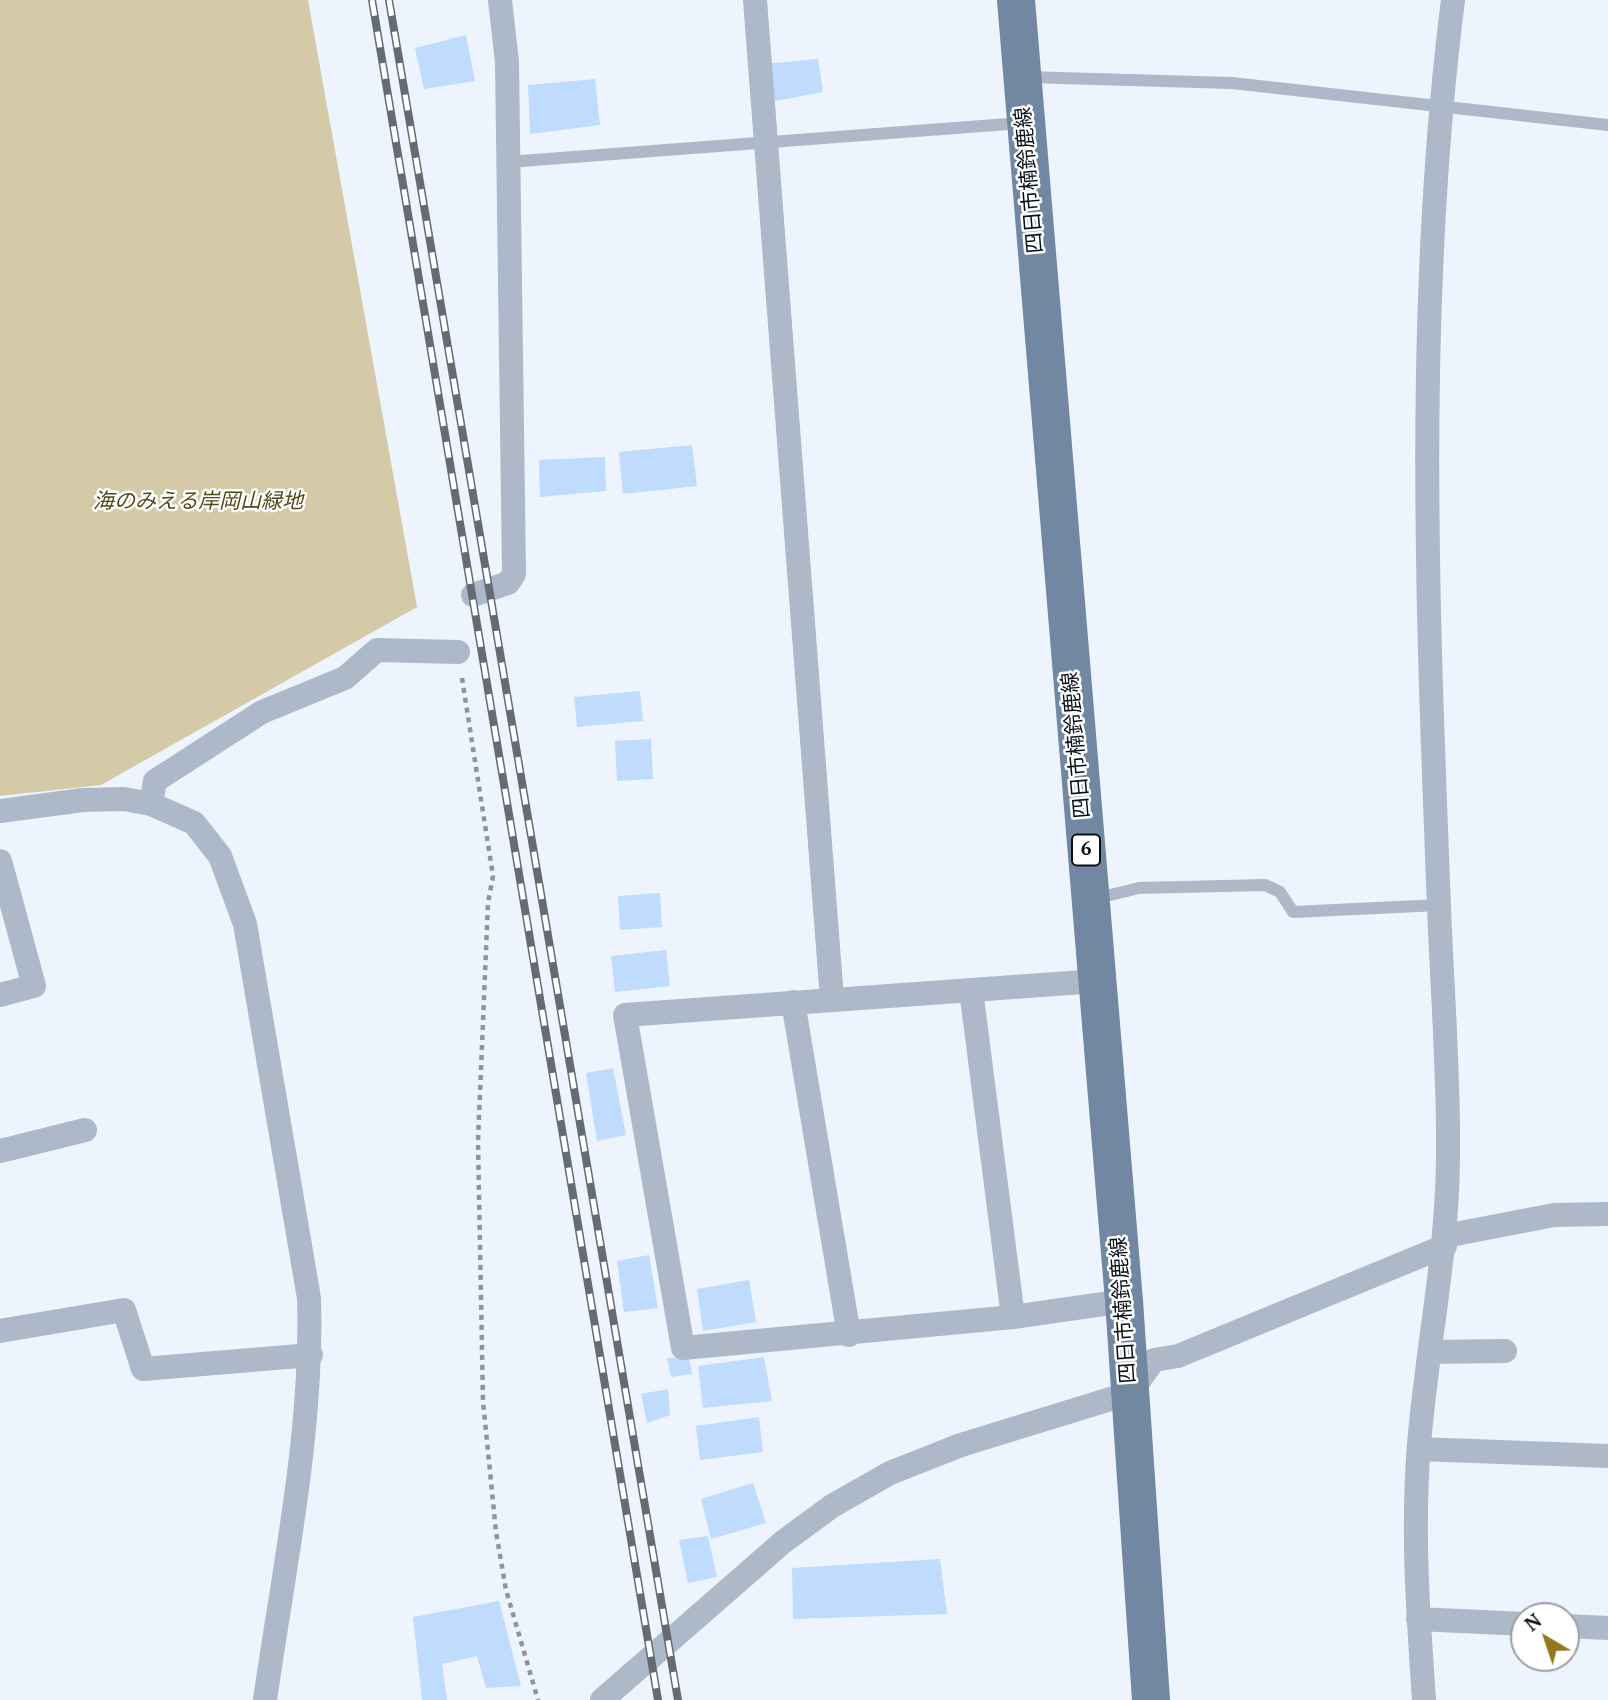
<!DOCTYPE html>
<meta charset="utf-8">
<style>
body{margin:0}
#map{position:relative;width:1608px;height:1700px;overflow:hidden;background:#edf4fe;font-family:"PT Serif",serif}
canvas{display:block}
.north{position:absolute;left:1510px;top:1602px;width:70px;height:70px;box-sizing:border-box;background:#fff;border:2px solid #9d9fa3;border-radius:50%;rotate:321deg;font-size:19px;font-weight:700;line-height:28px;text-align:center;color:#0a1018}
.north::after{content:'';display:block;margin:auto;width:24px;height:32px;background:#907a20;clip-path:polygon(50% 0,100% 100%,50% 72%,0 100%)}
</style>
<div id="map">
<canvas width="1608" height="1700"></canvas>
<div class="north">N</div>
</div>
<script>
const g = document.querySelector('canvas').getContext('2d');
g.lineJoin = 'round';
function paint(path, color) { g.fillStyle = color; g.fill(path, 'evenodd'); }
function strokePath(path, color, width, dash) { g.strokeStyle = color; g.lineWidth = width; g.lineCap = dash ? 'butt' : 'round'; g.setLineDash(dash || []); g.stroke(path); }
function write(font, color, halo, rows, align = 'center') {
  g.font = font + ' "PT Serif","Noto Sans JP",serif'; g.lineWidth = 5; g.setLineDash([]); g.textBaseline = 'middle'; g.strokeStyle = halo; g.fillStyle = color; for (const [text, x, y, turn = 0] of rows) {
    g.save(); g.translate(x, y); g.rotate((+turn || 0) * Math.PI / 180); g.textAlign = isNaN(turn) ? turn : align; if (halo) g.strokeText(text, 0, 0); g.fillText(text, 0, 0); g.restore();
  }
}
paint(new Path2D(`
 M0,0h308l109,607 -316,178 -101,11z`), '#d4caa8');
paint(new Path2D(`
 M466,35l9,46 -51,8 -9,-41z
 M818,59l5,33 -53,10 -5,-38z
 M595,79l5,46 -70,9 -2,-49z
 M692,445l5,41 -74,8 -4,-42z
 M605,457l1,34 -66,6 -1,-37z
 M640,691l3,30 -66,6 -3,-30z
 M651,739l2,40 -36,2 -2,-40z
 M660,893l2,34 -42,3 -2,-34z
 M666,950l4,36 -55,6 -4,-36z
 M613,1068l13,67 -29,6 -11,-68z
 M649,1255l9,53 -34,4 -7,-51z
 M749,1280l7,42 -53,9 -6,-42z
 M689,1357l3,17 -21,3 -4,-19z
 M764,1357l8,44 -69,7 -5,-42z
 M668,1389l2,26 -23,8 -6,-29z
 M759,1417l4,35 -63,8 -4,-34z
 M753,1483l13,40 -55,16 -10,-40z
 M708,1536l9,41 -29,6 -9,-43z
 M940,1559l7,55 -154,5 -1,-51z
 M499,1601l22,85 -35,2 -9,-32 -35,8 5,36h-25l-9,-83z`), '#bfdbfd');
strokePath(new Path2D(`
 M462,678l31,198 -5,27 -10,238 5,260 13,131 10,58 32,110`), '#8d949d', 4.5, [5, 5]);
strokePath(new Path2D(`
 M1026,77l206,6 376,42
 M508,162l513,-39
 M1094,899l45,-11 126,-3 15,7 13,20 146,-7`), '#adb9c8', 12);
strokePath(new Path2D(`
 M755,0l77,999
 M473,595l35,-12 6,-9 -7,-512 -7,-62
 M151,804l4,-23 107,-69 83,-34 32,-28 81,2
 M0,811l83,-11 41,-1 27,5 43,19 26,33 25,68 64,374c4,134 -25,269 -44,402
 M0,861l34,125 -34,9
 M1097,981l-472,34 58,333 330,-31 111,-16
 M971,990l42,327
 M793,1002l56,333
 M0,1151l85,-21
 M1445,1236l109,-21 54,-1
 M0,1331l124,-21 19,59 168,-14
 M1430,1352l75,-1
 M1419,1449l189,7
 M1418,1619l106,5
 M1566,1626l42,2
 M602,1700l181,-158 49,-36 58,-33 71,-28 169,-52 24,-33 24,-4 267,-110
 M1424,1700c-6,-86 -12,-170 -5,-256 8,-97 29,-192 29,-290 1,-82 -6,-165 -9,-248 -12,-302 -24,-606 14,-906`), '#adb9c8', 24);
strokePath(new Path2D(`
 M1016,0l108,1301 27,399`), '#7288a2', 38);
const rail = new Path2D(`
 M372,0l286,1700
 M389,0l289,1700`);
strokePath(rail, '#656b74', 8);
strokePath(rail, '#fff', 5, [16]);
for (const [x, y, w] of [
 [1086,850,28]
]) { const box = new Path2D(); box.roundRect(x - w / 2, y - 15.5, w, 31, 5); g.fillStyle = '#fff'; g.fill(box); strokePath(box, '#0a1018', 2); }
write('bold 19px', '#0a1018', null, [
 ["6",1086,850]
]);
write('21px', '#0a1018', '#fff', [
 ["四日市楠鈴鹿線",1030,180,-95],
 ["四日市楠鈴鹿線",1077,745,-95],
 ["四日市楠鈴鹿線",1124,1310,-94]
]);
write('italic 21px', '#554817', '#fff', [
 ["海のみえる岸岡山緑地",198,502]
]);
</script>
